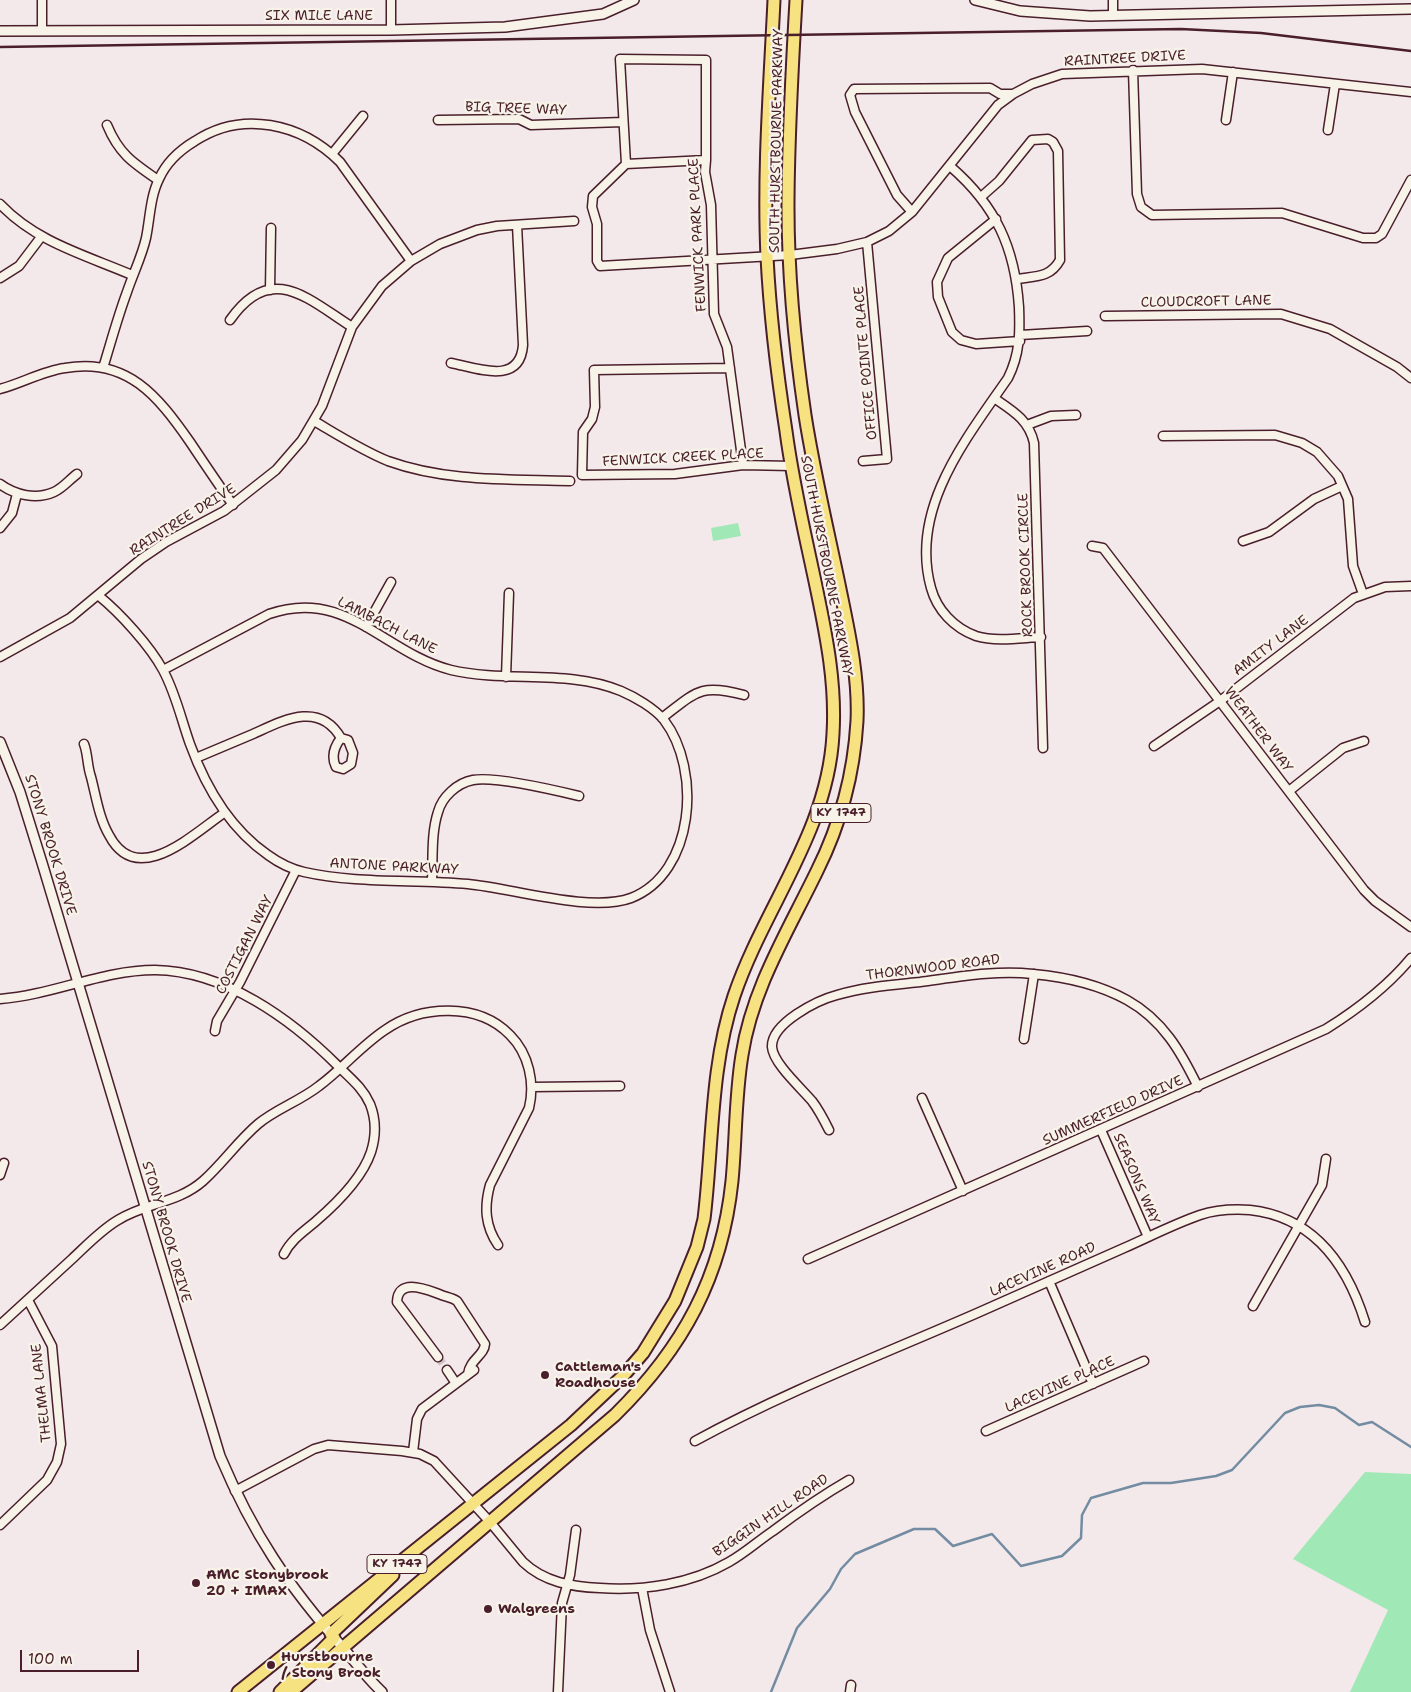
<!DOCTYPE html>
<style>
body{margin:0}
#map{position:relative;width:1411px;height:1692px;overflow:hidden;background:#f3e9ea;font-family:"Shantell Sans",sans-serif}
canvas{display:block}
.scale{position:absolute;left:20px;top:1650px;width:119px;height:22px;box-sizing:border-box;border:2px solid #4a1f2b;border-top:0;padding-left:6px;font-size:15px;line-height:18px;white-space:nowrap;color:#4a1f2b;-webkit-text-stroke:4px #f7f3e8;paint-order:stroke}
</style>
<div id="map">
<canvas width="1411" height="1692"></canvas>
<div class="scale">100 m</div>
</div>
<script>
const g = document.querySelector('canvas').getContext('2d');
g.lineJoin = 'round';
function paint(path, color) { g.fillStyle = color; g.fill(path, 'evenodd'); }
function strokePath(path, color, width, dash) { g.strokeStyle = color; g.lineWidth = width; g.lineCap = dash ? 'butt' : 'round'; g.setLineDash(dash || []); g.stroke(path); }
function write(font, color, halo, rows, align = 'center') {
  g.font = font + ' "Shantell Sans",sans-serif'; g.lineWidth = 4.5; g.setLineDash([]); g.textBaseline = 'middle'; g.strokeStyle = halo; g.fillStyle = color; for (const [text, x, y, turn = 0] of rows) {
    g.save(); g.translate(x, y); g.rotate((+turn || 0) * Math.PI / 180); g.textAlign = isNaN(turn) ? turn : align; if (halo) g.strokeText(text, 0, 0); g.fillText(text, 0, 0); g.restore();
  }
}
paint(new Path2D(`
 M738,523l3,13 -28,5 -2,-13z
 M1365,1472l46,2v218h-61l38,-82 -95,-51z`), '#a0e9b7');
strokePath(new Path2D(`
 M771,1692l26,-64 33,-39 11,-20 14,-15 59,-25h21l18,17 39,-12 29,32 41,-10 19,-18 1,-23 9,-17 52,-15h28l45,-7 16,-6 53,-57 15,-6 19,-2 16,3 24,17 13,-3 39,25`), '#738ca2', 2.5);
strokePath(new Path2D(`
 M438,1357l9,13`), '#d1c1c4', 8, [8, 4]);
const minor = new Path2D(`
 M42,0v30
 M391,0v30
 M1113,15v-15
 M1133,70l4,124 4,13 11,8 130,-2 81,25h13l6,-4 29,-54
 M438,120l81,-1 12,6 92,-3
 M1226,120l7,-48
 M107,125c12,29 26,38 51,55
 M1328,130l7,-46
 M332,154l31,-38
 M706,160l-80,4 -6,-105 86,1v100l-1,12 6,33 3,109 13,33 16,118
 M626,164l-33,32 -1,11 5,17v37l3,5 190,-11 47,-6 30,-7 22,-11 23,-19 86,-107 15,-11 19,-10 30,-10 140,-5 209,23
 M951,167c45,39 64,81 68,140 1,26 1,47 -11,71 -42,61 -99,131 -77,210 6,22 23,40 45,48 20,6 44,2 65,1
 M981,197l18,-16 33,-41 16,-1 5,3 5,9 2,109c-10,18 -24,16 -43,19
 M0,204c36,38 85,51 132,71
 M912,212l-15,-17 -42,-83 -5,-17 4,-6 136,-1 10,6h13
 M996,219l-48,39 -11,24 1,15 14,35 9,8 15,4 44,-3
 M0,278l19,-12 22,-29
 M270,290l1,-62
 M1105,316l176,-2 49,15 67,38 14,11
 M230,320c41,-59 78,-21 122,7
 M1020,335l67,-4
 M451,363c26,5 69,23 72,-18l-6,-120
 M103,368c8,-26 15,-52 24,-76 6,-18 15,-36 19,-54 4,-19 4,-41 13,-59 7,-16 21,-29 36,-38 47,-31 106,-18 145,21l71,99
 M730,368l-136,2 1,37 -3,12 -9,13 -1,43 93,-1 68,-9 48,1
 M0,389c22,-6 43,-18 65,-21 62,-11 93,28 125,74 14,21 28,42 43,63
 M994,398c19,13 35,22 40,45l9,305
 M314,421c24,14 49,30 74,40 58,21 121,18 182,20
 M1027,425l24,-9 25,-1
 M1163,436l112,-1 27,8 15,9 21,24 10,23 5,67 10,28
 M863,461l24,-2 -20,-217
 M0,484c15,11 36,16 54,8 9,-4 15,-12 23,-18
 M0,528l12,-15 5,-19
 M1243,541l26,-9 45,-33 28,-13
 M1092,546l11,2 261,342 11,11 36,26
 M99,596c21,17 51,50 64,74 13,24 18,49 27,74 16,44 39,84 78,111 11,8 23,14 36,17 53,12 110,7 164,12 43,4 123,29 163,14 64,-25 71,-128 33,-178 -10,-12 -29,-23 -43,-29 -53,-22 -114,-8 -170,-21 -67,-17 -105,-83 -182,-56l-106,56
 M366,627l25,-45
 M0,657l70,-39 71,-59 25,-17 58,-31 52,-41 26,-30 20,-34 30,-79 30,-41 29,-25 29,-17 37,-14 20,-4 77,-5
 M506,677l3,-84
 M662,718c34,-26 38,-35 82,-23
 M84,744c4,10 3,22 7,33 5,19 8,41 18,58 28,54 84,-1 115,-22
 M1154,746l66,-45 134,-103 31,-11 26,-1
 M196,758c19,-8 38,-16 57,-24 29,-13 66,-34 88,4 -7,9 -10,19 -5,29l7,2 8,-5 2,-11 -5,-13 -7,-2
 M1289,791l54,-43 21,-7
 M432,881c1,-22 -1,-48 6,-69 4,-15 19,-29 35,-32 23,-4 81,10 106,16
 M0,999c53,-4 102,-29 155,-29 70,1 136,49 183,96 12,12 25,22 32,38 6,15 6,32 1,48 -9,27 -35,52 -56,70 -12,10 -24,18 -31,32
 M215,1031l2,-10 23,-39 56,-112
 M1024,1039l10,-65
 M532,1087l88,-1
 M922,1098l41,93
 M829,1130c-5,-10 -10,-20 -17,-29 -11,-13 -39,-38 -40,-54 -1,-24 46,-47 65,-52 27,-8 55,-10 83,-13 38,-5 75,-12 113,-8 33,3 65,10 94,26 36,20 54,52 71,87
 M1101,1130l47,107
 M0,1175l4,-12
 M808,1259l518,-230c32,-20 61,-42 85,-71
 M1049,1281l44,103
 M1253,1306l69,-121 4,-26
 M0,1325c24,-22 48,-44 72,-66 15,-14 29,-29 46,-39 27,-17 60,-17 85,-39 20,-18 35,-40 55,-57 18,-15 42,-23 61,-38 23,-17 42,-40 66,-56 36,-25 93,-28 125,5 19,19 25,48 19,73l-39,77c-6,22 -5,41 8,60
 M438,1357l-41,-55c1,-24 28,-13 42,-8 6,3 12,3 18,7l28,43c-1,12 -15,15 -17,30
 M447,1370l8,12
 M986,1431l158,-70
 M695,1441c90,-49 186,-86 280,-127 50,-22 100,-44 149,-66 25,-11 50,-24 76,-33 15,-5 34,-6 50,-5 64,7 97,54 115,112
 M413,1452l4,-33 5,-10 52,-39
 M235,1491l79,-42 14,-4 74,6 18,3 14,7 56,61 33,40c21,20 49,25 77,26 44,3 91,-4 129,-26 16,-9 29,-21 44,-31 24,-18 50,-36 76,-51
 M0,1525l47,-45 10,-18 4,-18 -9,-98 -24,-46
 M642,1588l8,42 20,62
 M558,1692l4,-89 8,-28 6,-45
 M850,1692l1,-7`);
const tertiary = new Path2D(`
 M975,0l45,11 70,5 321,-7
 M0,31l391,-1 114,-3 98,-13 31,-14
 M0,742l20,50 23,74 177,590c33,78 68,130 124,193 12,14 24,30 38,43`);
const primary = new Path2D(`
 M331,1634l62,-59
 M238,1692l333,-267 52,-49 20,-23 32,-52 22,-54 7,-28c9,-73 6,-152 30,-223 30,-89 94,-164 99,-262 3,-49 -6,-95 -16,-143 -11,-53 -24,-106 -31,-160 -9,-58 -16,-115 -19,-174 -4,-86 3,-172 7,-257
 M280,1692l54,-54
 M291,1692l324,-277c68,-67 107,-138 117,-234 4,-41 3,-84 10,-126 10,-66 46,-124 75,-184 23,-46 37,-98 40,-150 2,-44 -8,-88 -17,-132 -12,-58 -26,-116 -35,-174 -10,-68 -17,-139 -17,-207 0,-70 4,-139 8,-208`);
strokePath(minor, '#4a1f2b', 11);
strokePath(tertiary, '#4a1f2b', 12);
strokePath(primary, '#4a1f2b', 15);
strokePath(minor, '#f7f3e8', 8);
strokePath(tertiary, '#f7f3e8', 9);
strokePath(primary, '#f6e281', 11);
strokePath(new Path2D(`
 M0,47l1181,-18 80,4 150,18`), '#4a1f2b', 2.5);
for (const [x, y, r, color] of [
 [545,1375,5,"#4a1f2b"],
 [196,1583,5,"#4a1f2b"],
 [488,1609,5,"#4a1f2b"],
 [271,1665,5,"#4a1f2b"]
]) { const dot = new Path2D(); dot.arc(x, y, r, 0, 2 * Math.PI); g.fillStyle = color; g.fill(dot); strokePath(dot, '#f7f3e8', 2); }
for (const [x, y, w] of [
 [841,813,60],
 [397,1564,60]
]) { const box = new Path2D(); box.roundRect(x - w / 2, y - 9.5, w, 19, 4); g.fillStyle = '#f7f3e8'; g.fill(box); strokePath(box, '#4a1f2b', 1); }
write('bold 12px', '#4a1f2b', null, [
 ["KY 1747",841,813],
 ["KY 1747",397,1564]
]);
write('14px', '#4a1f2b', '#f7f3e8', [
 ["SIX MILE LANE",319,16],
 ["RAINTREE DRIVE",1125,59,-3],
 ["BIG TREE WAY",516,109,2],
 ["SOUTH HURSTBOURNE PARKWAY",777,141,-89],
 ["FENWICK PARK PLACE",698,235,-93],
 ["CLOUDCROFT LANE",1206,302,-1],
 ["OFFICE POINTE PLACE",866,363,-95],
 ["FENWICK CREEK PLACE",683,458,-3],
 ["RAINTREE DRIVE",183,520,-32],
 ["ROCK BROOK CIRCLE",1026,565,-92],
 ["SOUTH HURSTBOURNE PARKWAY",826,566,79],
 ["LAMBACH LANE",387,626,27],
 ["AMITY LANE",1271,646,-37],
 ["WEATHER WAY",1258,730,53],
 ["STONY BROOK DRIVE",50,845,73],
 ["ANTONE PARKWAY",394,867,3],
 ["COSTIGAN WAY",245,945,-63],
 ["THORNWOOD ROAD",933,968,-7],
 ["SUMMERFIELD DRIVE",1113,1111,-24],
 ["SEASONS WAY",1136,1179,67],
 ["STONY BROOK DRIVE",166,1232,74],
 ["LACEVINE ROAD",1043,1270,-24],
 ["LACEVINE PLACE",1060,1385,-24],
 ["THELMA LANE",42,1393,-96],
 ["BIGGIN HILL ROAD",771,1516,-34]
]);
write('bold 14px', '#4a1f2b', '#f7f3e8', [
 ["Cattleman's",555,1367],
 ["Roadhouse",555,1383],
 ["AMC Stonybrook",206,1575],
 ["20 + IMAX",206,1591],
 ["Walgreens",498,1609],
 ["Hurstbourne",281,1657],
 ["/ Stony Brook",281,1673]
], 'left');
</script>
